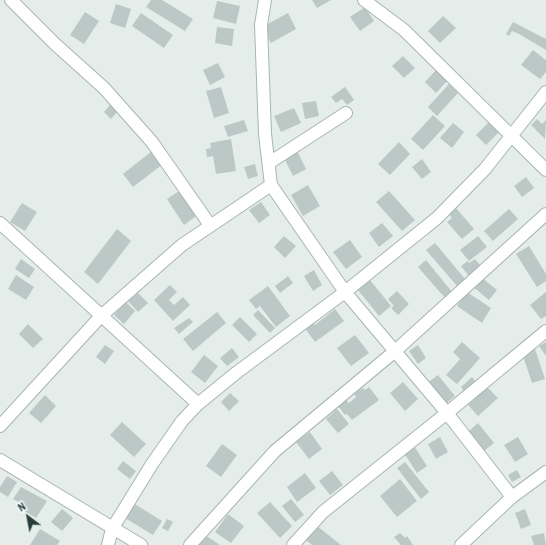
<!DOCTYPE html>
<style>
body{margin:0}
#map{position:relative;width:546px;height:545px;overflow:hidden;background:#e5edeb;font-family:"Archivo Narrow",sans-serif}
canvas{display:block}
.north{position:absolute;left:8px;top:497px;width:40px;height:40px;-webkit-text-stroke:3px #f6faf9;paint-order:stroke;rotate:328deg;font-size:11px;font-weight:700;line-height:16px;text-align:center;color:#253e3c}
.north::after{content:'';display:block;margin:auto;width:14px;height:18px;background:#253e3c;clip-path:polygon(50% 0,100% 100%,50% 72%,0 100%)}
</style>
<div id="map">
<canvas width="546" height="545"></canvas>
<div class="north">N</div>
</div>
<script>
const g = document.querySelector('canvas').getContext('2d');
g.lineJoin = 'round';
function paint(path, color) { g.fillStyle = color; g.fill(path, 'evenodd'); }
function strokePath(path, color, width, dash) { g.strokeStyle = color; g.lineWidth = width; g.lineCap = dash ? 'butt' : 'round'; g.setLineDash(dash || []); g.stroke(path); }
paint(new Path2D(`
 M151,0h11l31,19 -8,12 -39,-24z
 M312,0h19l-14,8z
 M217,1l23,5 -4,18 -23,-6z
 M116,4l15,5 -6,19 -15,-5z
 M365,7l9,14 -14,10 -10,-14z
 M85,12l14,9 -15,23 -14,-9z
 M141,13l32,22 -9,13 -32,-22z
 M288,13l8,16 -25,14 -9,-16z
 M443,16l13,12 -16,15 -12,-12z
 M513,22l33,17v11l-27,-16 -7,-3 -3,5 -3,-2z
 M217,27l17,2 -2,17 -17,-3z
 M533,50l13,10v12l-6,7 -19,-14z
 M403,56l12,12 -11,10 -12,-12z
 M218,63l7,14 -15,8 -7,-15z
 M436,70l11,11 -11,12 -11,-11z
 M449,84l9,9 -21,23 -9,-9z
 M221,87l8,26 -15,5 -8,-27z
 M345,87l9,13 -7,5 -5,-6 -6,4 -5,-6z
 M316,101l3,15 -14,3 -3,-16z
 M111,104l8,6 -8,9 -7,-7z
 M294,108l7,15 -20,9 -7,-16z
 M433,115l12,11 -22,24 -12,-11z
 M537,119l5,5 4,-4 -1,19 -14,-14z
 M244,120l4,11 -20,6 -4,-11z
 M490,121l10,10 -14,14 -10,-10z
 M453,123l11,9 -12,16 -12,-10z
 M231,139l5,32 -20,3 -3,-18 -6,1 -1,-8 5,-1 -1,-5z
 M399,142l11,12 -20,21 -12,-11z
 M296,149l10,20 -13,7 -10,-20z
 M152,151l11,13 -30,23 -10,-13z
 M422,159l9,13 -9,7 -10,-12z
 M255,164l3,12 -10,3 -4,-12z
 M526,177l8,11 -12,9 -8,-11z
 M308,185l12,21 -17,10 -12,-21z
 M182,189l17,25 -15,11 -17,-26z
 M389,191l26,29 -13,11 -26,-29z
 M261,202l9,13 -11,8 -10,-13z
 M22,203l15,9 -12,19 -15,-9z
 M456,208l18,21 -12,10 -15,-17 5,-4 -3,-4z
 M509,209l9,10 -25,22 -9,-10z
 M382,223l11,13 -14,11 -10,-14z
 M117,229l14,12 -33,43 -14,-12z
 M284,236l12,10 -11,12 -11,-11z
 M478,236l9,11 -18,14 -9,-11z
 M350,240l12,17 -16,12 -13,-17z
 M435,243l30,36 -8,7 -31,-36z
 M529,246l17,28v7l-9,6 -21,-33z
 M21,259l14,10 -6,9 -14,-9z
 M475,259l6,7 -12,10 -8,-10 7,-5 1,2z
 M426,260l26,32 -7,6 -27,-31z
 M314,270l8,15 -9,6 -9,-15z
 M16,275l18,12 -8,13 -18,-11z
 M288,276l5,7 -13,10 -5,-7z
 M480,276l17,14 -8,10 -17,-14z
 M370,280l21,26 -12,10 -21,-26z
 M170,285l7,7 -8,8 5,5 9,-8 7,8 -17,16 -19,-21z
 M268,286l22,30 -14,11 -16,-21 -4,3 -7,-9z
 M397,291l12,13 -11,11 -7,-7 3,-2 -6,-7z
 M467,292l24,16 -9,15 -25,-17z
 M546,292v24l-5,3 -11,-14z
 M138,293l10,10 -10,9 -10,-11z
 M126,302l9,9 -11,13 -10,-9z
 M335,309l9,12 -29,21 -11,-15 8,-6 3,4z
 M258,310l17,18 -5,5 -17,-18z
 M217,312l9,11 -33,28 -10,-12z
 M240,317l17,17 -8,8 -17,-17z
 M189,318l4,4 -14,12 -5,-6z
 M28,324l15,15 -10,9 -14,-14z
 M355,335l14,18 -18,13 -14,-18z
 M462,342l18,16 -23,26 -11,-9 14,-16 -7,-7z
 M546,342v14l-7,-10z
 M105,345l9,6 -9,13 -9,-7z
 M418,345l8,13 -8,6 -9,-13z
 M232,348l7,9 -12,9 -7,-8z
 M535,349l10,30 -13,4 -10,-30z
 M204,355l14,11 -13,17 -14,-11z
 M438,375l17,21 -11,9 -17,-22z
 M472,377l4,5 -12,9 -3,-4z
 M403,382l15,17 -13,12 -15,-18z
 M369,387l10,13 -27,20 -5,-6 -2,1 -7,-9 8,-6 3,3 7,-6 -2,-3 9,-6 2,2z
 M487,387l11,11 -20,18 -10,-11z
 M230,393l9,8 -10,10 -8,-9z
 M45,395l11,11 -15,17 -12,-10z
 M337,409l12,15 -11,9 -12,-14z
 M122,422l24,22 -12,13 -24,-22z
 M478,423l16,20 -10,8 -15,-20z
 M310,432l12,17 -13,10 -13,-17z
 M440,437l8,15 -12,7 -8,-15z
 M518,437l10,17 -13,8 -11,-17z
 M222,444l15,11 -16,22 -15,-11z
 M414,446l13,20 -10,7 -13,-20z
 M123,461l13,10 -6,8 -13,-10z
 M405,462l24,30 -8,7 -24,-31z
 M517,470l4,7 -9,5 -4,-7z
 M332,471l11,14 -13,10 -11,-14z
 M305,473l11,15 -19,14 -10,-15z
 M7,476l10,6 -9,15 -8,-5v-5z
 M400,479l17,22 -20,16 -17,-21z
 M21,487l26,14 -11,17 -20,-12 3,-4 -6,-3z
 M291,499l13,16 -9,7 -13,-16z
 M270,502l22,24 -12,12 -23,-25z
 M133,503l29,18 -9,14 -28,-17z
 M62,509l11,9 -11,13 -11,-9z
 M525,509l6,16 -10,4 -6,-16z
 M228,514l16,12 -13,17 -16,-11z
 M167,519l6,3 -5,9 -6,-3z
 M317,526l24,19h-29l-6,-5z
 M40,529l20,12 -3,4h-27z
 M202,533l18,12h-26z
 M400,533l5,5 2,-2 6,9h-12l-7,-8z
 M544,533l2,12h-12l-3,-9z`), '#bbc8c5');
const minor = new Path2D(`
 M11,0l44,44 49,44 48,54 58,83
 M265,0l-4,25 4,109 6,51 74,107 102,121 65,84
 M364,0l40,30 142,140
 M269,163l77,-50
 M0,223l198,181
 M0,426l101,-110 81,-71 89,-60
 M0,460l141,85
 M108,545l4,-16 40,-65 30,-43 16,-17 38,-31 109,-81 92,-74 48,-49 61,-77
 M190,545l85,-94 119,-99 152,-138
 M293,545l30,-33 124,-99 99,-82
 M461,545l51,-48 34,-25`);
strokePath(minor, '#a8b5b3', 14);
strokePath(minor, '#fff', 12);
</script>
